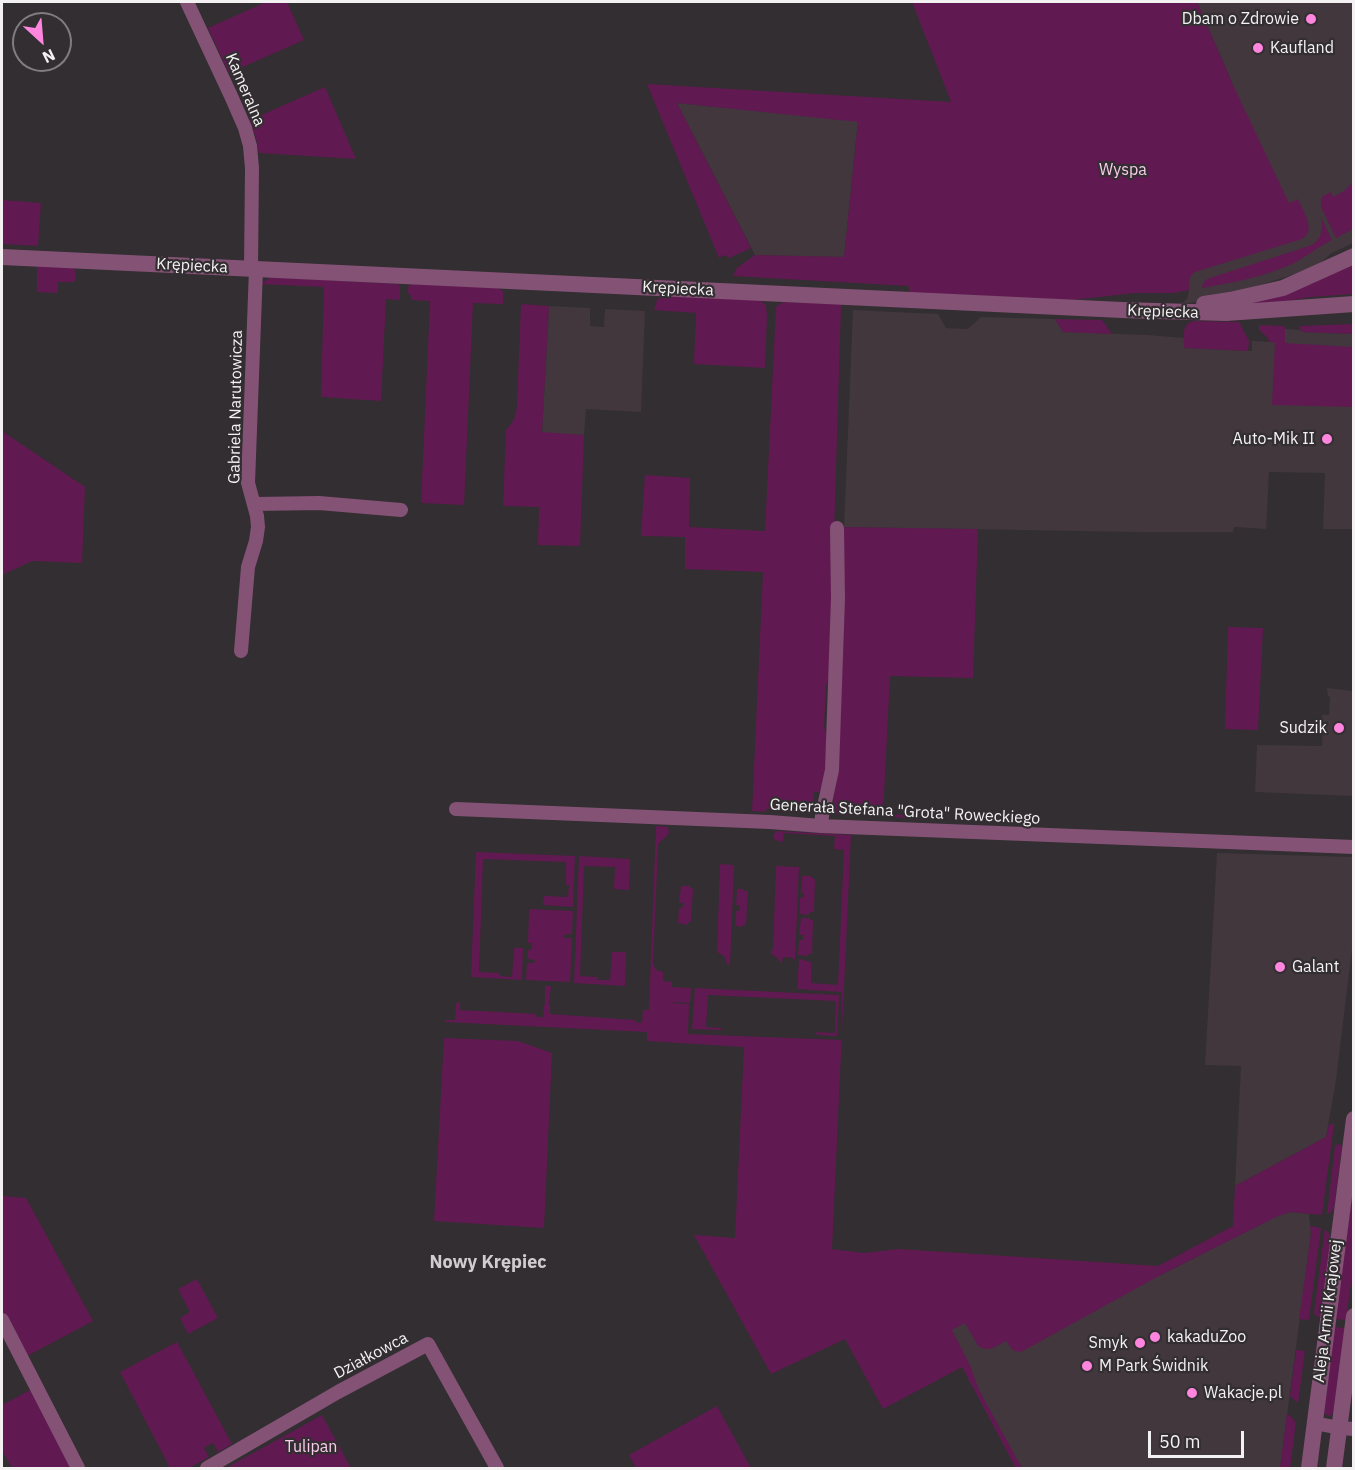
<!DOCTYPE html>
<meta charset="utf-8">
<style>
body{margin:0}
#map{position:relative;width:1355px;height:1470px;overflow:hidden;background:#322e31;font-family:"IBM Plex Sans",sans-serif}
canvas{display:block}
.frame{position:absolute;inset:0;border:3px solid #f4f1f3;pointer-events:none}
.north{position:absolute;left:12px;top:12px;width:60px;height:60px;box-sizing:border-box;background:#322e31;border:2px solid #807c7f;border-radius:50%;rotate:154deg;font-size:16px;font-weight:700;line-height:24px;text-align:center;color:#f4f1f3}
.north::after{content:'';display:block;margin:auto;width:21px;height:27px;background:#ff85de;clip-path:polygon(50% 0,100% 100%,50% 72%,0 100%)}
.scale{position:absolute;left:1148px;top:1431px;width:96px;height:27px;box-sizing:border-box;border:3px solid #f4f1f3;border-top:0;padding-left:8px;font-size:18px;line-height:21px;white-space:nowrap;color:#f4f1f3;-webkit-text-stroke:4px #322e31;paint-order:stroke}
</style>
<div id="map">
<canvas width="1355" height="1470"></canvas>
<div class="frame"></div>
<div class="north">N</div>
<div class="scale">50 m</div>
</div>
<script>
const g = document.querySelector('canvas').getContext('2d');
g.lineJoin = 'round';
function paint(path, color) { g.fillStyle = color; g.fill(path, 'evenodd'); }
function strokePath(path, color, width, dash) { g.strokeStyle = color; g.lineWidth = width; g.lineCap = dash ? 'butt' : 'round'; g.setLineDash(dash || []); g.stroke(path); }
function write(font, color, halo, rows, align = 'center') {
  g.font = font + ' "IBM Plex Sans",sans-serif'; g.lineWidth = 4.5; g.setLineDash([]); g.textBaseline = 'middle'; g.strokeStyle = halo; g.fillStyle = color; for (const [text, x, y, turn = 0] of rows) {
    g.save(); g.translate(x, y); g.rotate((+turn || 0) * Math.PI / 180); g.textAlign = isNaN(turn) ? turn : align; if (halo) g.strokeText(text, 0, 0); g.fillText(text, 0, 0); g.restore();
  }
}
paint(new Path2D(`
 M1197,2h156v241l-21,10 -18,15 -102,32 -31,4 6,-5 2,-9v-12l2,-4 4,-2 39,-185z
 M677,103l181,18 -14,136 -89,-2z
 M549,306l41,2v18l14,1 1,-18 40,2 -4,101 -55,-3 -2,26 -42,-2z
 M853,310l85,4 8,14 22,1 13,-12 74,2 8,13 85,3 36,3v10l68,3v-10l23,1v-14l25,2 3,2 50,2v195h-30l2,-56 -56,-1 -3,57 -32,-2 -1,5h-94l-295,-5z
 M1327,688l26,3v105l-98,-4 2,-47 65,1 1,-26 -1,-1v-4h7l1,-18 -2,-1z
 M1217,853l136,4v84l-17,139 -10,57 -91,49 6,-120 -36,-1z
 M1290,1212l19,2 2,20 -31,234h-264l-112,-211 253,20 118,-60z`), '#41373d');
paint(new Path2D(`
 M266,2h21l17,38 -75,33 -21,-45z
 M912,2h285l37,85 55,116 9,-4c5,12 19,31 4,40l-107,33c-7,5 -6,10 -6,18l-16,3h-38l-63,7 -163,-6v-8l-176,-10 4,-8 18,-13 89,2 14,-135 -181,-19 74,145 -22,10 -4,-3 -6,3 -72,-174 304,18z
 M325,87l31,72 -97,-6 -3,-15 -6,-18z
 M1353,182v47l-17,9 -15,-31v-8l2,-3 8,-4 2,5 11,-6z
 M2,200l39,3 -3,43 -36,-2z
 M1321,217l11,23c-14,7 -26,17 -40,24 -28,13 -61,19 -90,24 1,-7 4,-9 11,-11l99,-32c10,-7 11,-16 9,-28z
 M1353,264v30l-43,3 -51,9 -33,-1 64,-12z
 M37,265l36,2 2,3 1,10 -3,2h-15v11l-21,-1z
 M271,277l127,7 2,3v13l-14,-1 -5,102 -60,-4 3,-110 -63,-3z
 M413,283l83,4 7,4v13l-30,-1 -9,202 -43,-2 9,-202 -19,-1v-4l-3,-3v-6z
 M663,296l97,4 6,5 1,11 -2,52 -71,-4 2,-51 -42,-3 3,-10z
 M783,302l58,2 -7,231 -2,137 -6,13 -2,42 5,16 -3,36 -7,13h-5l-1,17 -5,4 -34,-1 -1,-3h-7v3l-14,-1 11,-239 -78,-3v-32l-44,-1 4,-61 45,3 -1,49 76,4 11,-224z
 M521,304l28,2 -7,126 42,3 -4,111 -42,-1 1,-38 -36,-1 3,-76c8,-8 10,-14 11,-25z
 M1055,319l47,1 10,14 -49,-2z
 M1195,321l44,1 10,19 -1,10 -64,-3c0,-12 -3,-25 11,-27z
 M1353,324v10l-50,-2 -4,-4 1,-2z
 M1259,325l25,1 1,3v14l68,4v60l-81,-2 3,-62 -5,-1 -3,-5 -8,-7z
 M2,431l83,56 -3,76 -50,-2 -30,14z
 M839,527l139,2 -5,149 -83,-2 -7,138 26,1v3l-71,-3 -5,-3 9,-220z
 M1228,627l35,1 -5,102 -33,-1z
 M656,826l12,1 1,6c-3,6 -9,6 -11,13l-5,118 3,6 7,2v9l9,1v5l19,1 -1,15 -16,-1 -1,1 16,1 -1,30 154,6v-48l-45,-3 2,-30 12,3v21l27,2 6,-135 -10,-1 1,-13 -51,-3 -1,9 -8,-2 -2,-3 3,-6 75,4 -19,414 32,4 35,-4 259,17 75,-40 2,-40 91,-49 3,-13h5l-12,91 -32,-3 -14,5 -119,60 -134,74c-9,3 -12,-3 -17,-10 -9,5 -17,12 -28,5l-13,-23 -13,7 18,35 9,25 43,78h-6l-54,-101 -79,42 -38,-70 -74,35 -77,-139 41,3 9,-191 -97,-6v-9l-202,-10v-2h10l1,-16 4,-3v9l76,4v3h7l1,-12h1v-19h6l-2,19h1v9l85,6v2l7,1 1,-13h6z
 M476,852l99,4 -2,51 -30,-2 1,-9 24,1 1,-12h-3v-23l-83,-3 -4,113 21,1v3l12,1 2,-29h9l-1,32 -51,-3z
 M579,856l51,3 -1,31 -15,-1 1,-22 -31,-1 -4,110 18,1v3h12l2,-28h14l-1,34 -51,-3z
 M720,864l14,1 -4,100 -3,-1 -3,-8 -7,-4z
 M776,866l23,1 -4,94 -2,-3 -10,-1 -1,6 -6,-6 -5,-3v-5h2z
 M802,876h9l1,2 3,1 -1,33h-4v3l-10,-1v-16l4,-1v-4h-3z
 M681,886h9v2l3,1 -2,33h-3v3l-10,-2 1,-15 4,-1v-4h-4z
 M737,889h7v2h4l-2,34h-3l-1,2 -7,-1 1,-15h3l1,-5 -4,-1z
 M529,909l44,2 -1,23h-7l-1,4h8l-2,44 -44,-2 1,-17h7l1,-3 -8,-1 1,-9h3l1,-7h-4z
 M801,918h9v2h3l-1,34h-4v2l-10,-1 1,-15h4v-5h-4z
 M695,988l144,7 -2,41 -20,-1 -1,-3 19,1 1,-32 -128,-6 -2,32 15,1v2l-29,-1z
 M444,1038l74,3 34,12 -8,175 -110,-7z
 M1338,1144l4,1 -8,64 -7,6 8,-69z
 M1353,1175l1,86 -8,59 -11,-1z
 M2,1196l24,2 67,123 -66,35 -25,-46z
 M1310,1226l11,2 -12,91 -1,1 -9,-1 12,-85z
 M1325,1229l4,4 2,6 -10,78 -4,-1 -3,-3z
 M197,1279l21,39 -30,16 -8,-16 10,-6 -12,-23z
 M1334,1327l11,1 -11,84 -4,4h-2l-4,-3z
 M177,1342l55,102 -14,8 -5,-9 -8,4 -1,1 5,9 -20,11h-22l2,-2 -49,-94z
 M1296,1350l9,1 -7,52 -8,-7z
 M32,1389l41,79h-61l-10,-18v-45z
 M717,1406l34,62h-115l-7,-13z
 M1287,1413l9,9 -6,46h-10z
 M322,1415l29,53h-125z`), '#611a51');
strokePath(new Path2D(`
 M187,2l44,94 14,32 5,18 2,22 -1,101
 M255,504l64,-1 82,7
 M241,651l7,-84 8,-26 2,-14 -1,-11 -9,-33 8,-214
 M456,809l314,13 51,4 533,21
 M821,826l1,-10 10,-46 6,-172 -1,-70
 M2,1320l76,148
 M1314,1423l26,5 14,1
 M207,1468l131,-76 90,-48 69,124`), '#845275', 14);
strokePath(new Path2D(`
 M2,257l1120,53 104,3 128,-9
 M1204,304l26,-4 53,-12 71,-32
 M1309,1468l45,-349
 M1334,1468l20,-152`), '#845275', 16);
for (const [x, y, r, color] of [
 [1311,19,6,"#ff85de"],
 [1258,48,6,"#ff85de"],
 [1327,439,6,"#ff85de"],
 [1339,728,6,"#ff85de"],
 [1280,967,6,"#ff85de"],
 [1155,1337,6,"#ff85de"],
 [1140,1343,6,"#ff85de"],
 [1087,1366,6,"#ff85de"],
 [1192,1393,6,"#ff85de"]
]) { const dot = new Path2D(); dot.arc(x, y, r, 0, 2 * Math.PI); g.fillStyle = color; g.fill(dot); strokePath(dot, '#322e31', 2); }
write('16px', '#f4f1f3', '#322e31', [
 ["Dbam o Zdrowie",1299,19,"right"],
 ["Kaufland",1270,48],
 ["Auto-Mik II",1315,439,"right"],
 ["Sudzik",1327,728,"right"],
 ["Galant",1292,967],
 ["kakaduZoo",1167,1337],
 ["Smyk",1128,1343,"right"],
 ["M Park Świdnik",1099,1366],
 ["Wakacje.pl",1204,1393]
], 'left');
write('16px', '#f4f1f3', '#322e31', [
 ["Kameralna",245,90,67],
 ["Krępiecka",192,266,3],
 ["Krępiecka",678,289,3],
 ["Krępiecka",1163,312,2],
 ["Gabriela Narutowicza",236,407,-89],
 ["Generała Stefana \"Grota\" Roweckiego",905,812,3],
 ["Aleja Armii Krajowej",1328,1311,-83],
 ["Działkowca",371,1356,-28]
]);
write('16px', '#f8ccea', '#322e31', [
 ["Wyspa",1123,170],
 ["Tulipan",311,1447]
]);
write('bold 18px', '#d1cccf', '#322e31', [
 ["Nowy Krępiec",488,1263]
]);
</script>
